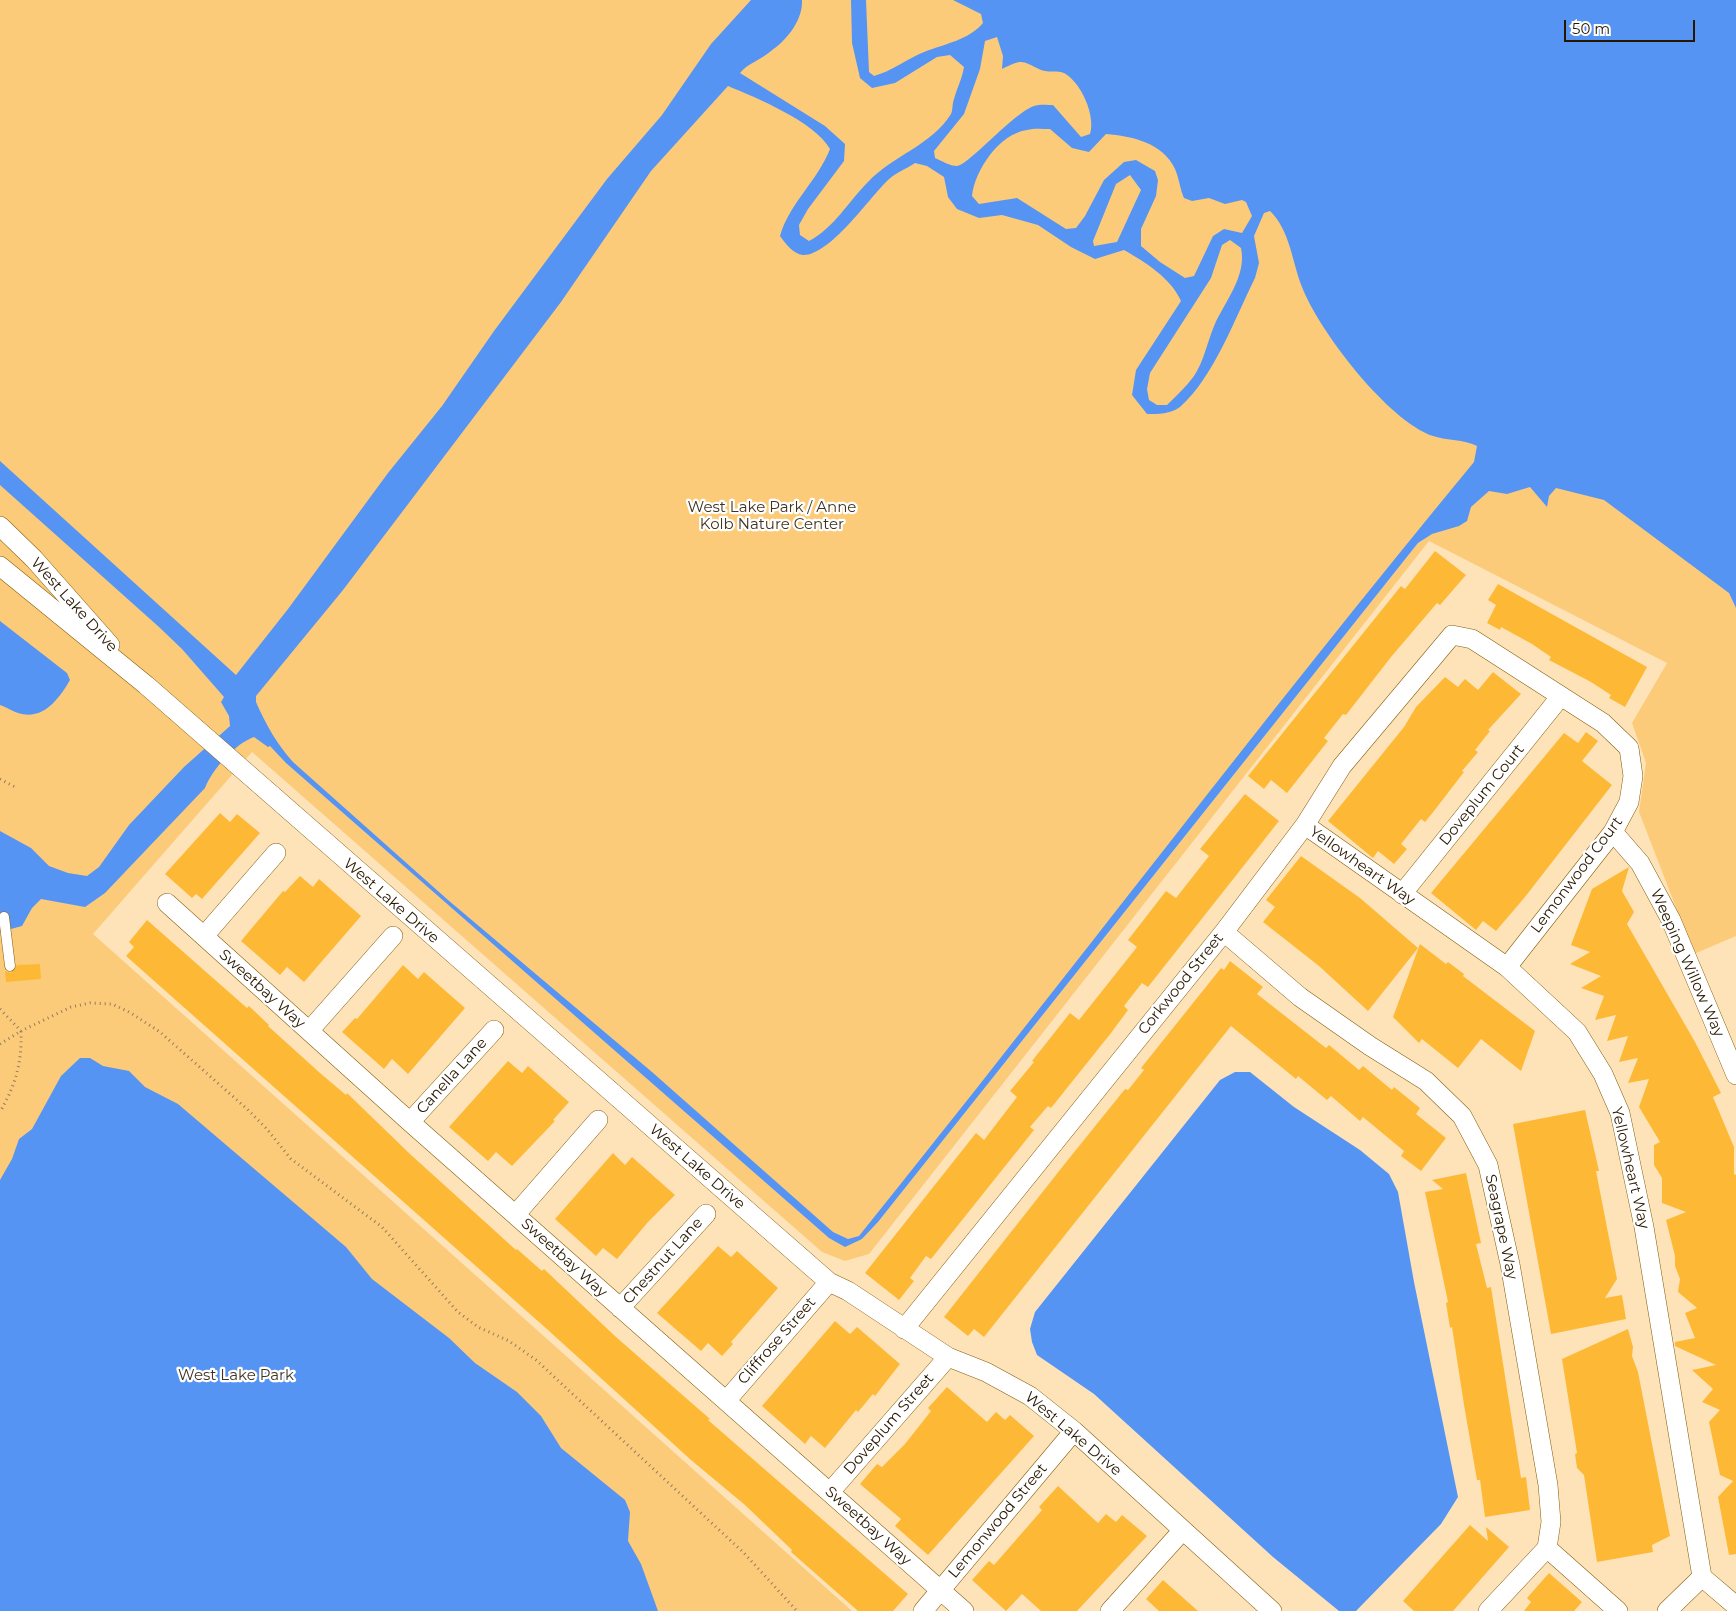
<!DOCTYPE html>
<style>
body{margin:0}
#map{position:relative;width:1736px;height:1611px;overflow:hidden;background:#fee3b9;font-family:Montserrat,sans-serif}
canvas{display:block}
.scale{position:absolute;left:1564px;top:20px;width:131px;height:22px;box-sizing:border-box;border:2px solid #271700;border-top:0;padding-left:6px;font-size:15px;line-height:18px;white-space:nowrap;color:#271700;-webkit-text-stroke:4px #fff;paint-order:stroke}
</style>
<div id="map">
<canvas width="1736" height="1611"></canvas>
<div class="scale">50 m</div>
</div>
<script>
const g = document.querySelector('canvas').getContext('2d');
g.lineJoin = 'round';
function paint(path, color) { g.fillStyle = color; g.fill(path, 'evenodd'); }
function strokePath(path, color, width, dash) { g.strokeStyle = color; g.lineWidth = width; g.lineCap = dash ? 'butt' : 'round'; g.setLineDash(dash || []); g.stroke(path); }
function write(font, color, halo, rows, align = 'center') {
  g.font = font + ' Montserrat,sans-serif'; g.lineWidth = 4.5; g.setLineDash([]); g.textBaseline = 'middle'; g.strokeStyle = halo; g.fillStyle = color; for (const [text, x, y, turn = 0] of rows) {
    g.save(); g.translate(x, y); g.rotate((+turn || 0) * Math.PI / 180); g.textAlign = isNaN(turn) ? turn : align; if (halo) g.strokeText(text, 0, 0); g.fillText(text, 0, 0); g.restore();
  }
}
paint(new Path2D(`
 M0,0h1736v936l-42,18 -55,-142 7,-49 -14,-40 35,-60 -238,-122 -560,713 -24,7 -23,-9 -570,-500 -159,182 759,677h-852zM1416,534l8,5 -6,4 -540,679 -16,17 -3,1z`), '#fccb7a');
paint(new Path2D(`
 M751,0h51c1,20 -15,40 -31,51 -10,9 -23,12 -31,22l85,53 20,18 -1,17 -36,48 -9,16 1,10 9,6c25,-13 39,-39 59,-59 24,-26 64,-37 83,-68 2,-4 1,-10 3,-15 3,-11 8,-20 10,-32l-14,-12 -13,2 -42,26 -23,5 -12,-10 -8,-35 -1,-43h15l3,72 5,4c18,-5 33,-17 50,-24 20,-8 45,-12 59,-29l-2,-9 -28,-14h783v608l-7,-15 -125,-93 -48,-12 -7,8 -2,11 -17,-20 -23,7 -18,-3 -18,16 -4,14 -8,5 -27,8 -14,9 -540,679 -16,17 -17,8 -16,-9 -543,-475 -16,-17 -2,1 -14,-10c-19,7 -41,31 -49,51l-100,105 -20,14 -44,-8 -9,9 -10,18 -22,6v-101l31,17 18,18 19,7 19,3 12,-9 30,-42 55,-58 46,-41 -1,-10 -8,-14 3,-5 -42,-48 -23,-22 -159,-142v-24l236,214 52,-66 100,-136 54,-67 52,-75 113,-152 55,-64 49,-71zM997,37l6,19 -1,13c21,-11 20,-8 39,1 7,3 17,0 23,3 17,9 32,43 26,61l-9,3 -28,-32c-5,0 -14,-1 -19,1 -22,8 -65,59 -77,60 -7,0 -15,-5 -22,-8l-1,-7 30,-37 16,-45 5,-28zM728,86c29,12 87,36 102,63 -13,33 -40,53 -50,87 5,7 13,18 23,19 26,1 65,-55 83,-73 7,-8 20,-13 29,-19l12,3 17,11 4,20 9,12 22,9 23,-3 36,10 33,22 24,12 29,-9c21,12 47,28 57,51l-45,69 -4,25 15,19c11,0 24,0 33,-7 34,-30 55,-89 75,-129l4,-15 -5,-27 10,-23 6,-2c20,19 22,51 32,76 17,44 86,134 131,149 15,5 30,3 44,10l-3,16c-210,254 -408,517 -615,774l-11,3 -15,-7 -181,-160 -204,-172 -155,-138c-16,-18 -27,-37 -37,-60v-6l87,-106 218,-288 90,-131zM1050,129l22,19 17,4 17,-18c26,2 57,9 69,35 4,9 5,20 9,29l8,3 17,-3 16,6 17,-4 4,2 6,14 -10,17 -18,-4 -11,7 -19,40 -9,2 -25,-16 -19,-16v-17l15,-33 2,-16 -3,-9 -19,-11 -12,2 -20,18 -19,36 -9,12 -10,1 -49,-31 -38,6 -7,-8c3,-26 27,-62 55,-66 7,-2 16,-1 23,-1zM1130,175l11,15 -24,52 -23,4 -1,-5 23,-57zM1230,240l11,8c6,28 -16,53 -27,78 -7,17 -10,35 -20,50 -8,11 -18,20 -27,29h-10l-8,-5 -2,-11 3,-16 61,-95 11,-33z
 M0,621l67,52 3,7c-11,19 -27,41 -52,33 -6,-2 -12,-6 -18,-8z
 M80,1058h10l13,8 26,5 16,16 33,17 168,143 26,32 77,59 26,25 42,29 24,24 20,32 64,52 5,12 -2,29 13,23 17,47h-658v-431l12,-21 7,-20 13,-10 29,-53z
 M1235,1072h15l44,35 66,43 29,24 9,18 16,90 44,215 -17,27 -85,87h-17l-66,-54 -179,-163 -57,-39 -5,-13 -2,-13 5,-17 185,-232z`), '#5694f4');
paint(new Path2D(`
 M1435,551l31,24 -26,30 -3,-2 -46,54 -45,58 -3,-1 -19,24 4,3 -41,52 -16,-13 -7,9 -16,-13 153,-190 4,3z
 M1498,584l149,83 -22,40 -16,-9 2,-3 -20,-13 -42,-22 2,-3 -19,-13 -31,-17 -1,3 -13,-7 9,-18 -8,-5z
 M1493,672l28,22 -33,36 2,1 -15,19 3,2 -16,19 2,1 -30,39 -9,11 -4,-3 -20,25 6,5 -13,15 -16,-13 -5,7 -45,-37 76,-94 12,-20 29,-30 13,10 7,-8 13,11z
 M1586,732l12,9 -16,20 30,24 -87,112 -29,34 -13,-10 -7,9 -45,-37 133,-160 14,10z
 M1245,794l34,27 -131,166 -6,-4 -18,23 4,4 -17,23 -60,75 -3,-2 -18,21 4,3 -103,129 -5,-3 -16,22 4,3 -15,19 -34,-27 111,-140 8,7 33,-43 -7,-6 24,-29 -2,-1 38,-48 9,7 58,-73 -9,-7 38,-49 10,7 33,-42 -9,-7z
 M220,813l10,9 7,-8 23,19 -58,66 -6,-5 -4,4 -27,-24z
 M1301,856l59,42 58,50 -50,63 -49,-45 -56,-44 12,-15 -9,-7z
 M1629,867l-7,24 12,21 -7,12 68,118 26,51 -8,4 21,50v27l2,1v379l-7,1 -11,-58 15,-16 -13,-6 -11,-53 11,-12 -18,-8 11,-13 -21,-19 24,-5 -41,-19v-4l20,-4 -10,-25 12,-5 -19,-16 2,-13 -5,-13v-10l-9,-36 20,-8 -24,-9v-25l-8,-13v-20l6,-3 -21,-35 10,-28 -21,4 10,-25 -19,4 9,-26 -21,5 9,-26 -21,5 9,-24 -23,-8 20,-12 -31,-12 20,-12 -19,-7 21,-56z
 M300,876l13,11 6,-8 42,37 -57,66 -17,-15 -7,8 -39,-34 42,-50 2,1z
 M147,920l100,88 2,-2 20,19 -1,1 52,47 26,22 1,-2 63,61 106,96 1,-1 25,22 2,-2 72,68 94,82 -2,1 200,174 -15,17h-35l-67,-59 1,-2 -47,-45 -54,-45 -143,-130 -422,-374 8,-9 -5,-5z
 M1420,944l26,20 2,-2 16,12 -1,2 72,55 -14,40 -40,-32 -23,29 -36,-29 -3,4 -26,-26z
 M1230,961l33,26 -6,7 69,54 3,-3 30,25 4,-4 29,24 2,-3 26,21 -4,6 30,24 -25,33 -20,-15 3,-5 -41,-34 -3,4 -29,-25 -4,4 -29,-24 -2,3 -65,-53 -247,311 -10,-8 -6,7 -24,-19 119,-151 62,-77 3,1 16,-20 -3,-2 80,-100 3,2z
 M40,964l1,15 -35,3 -1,-11 6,2 6,-8z
 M403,965l15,14 6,-7 41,36 -57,66 -16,-15 -8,10 -42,-37 13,-14 2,1z
 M508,1061l14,12 6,-7 41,36 -16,18 2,1 -43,45 -16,-14 -8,9 -39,-34z
 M1585,1110l14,61h-3l21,108 -12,19 17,-3 4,24 -75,15 -38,-210z
 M613,1153l12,12 7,-8 43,38 -27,27 -31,37 -14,-11 -7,8 -41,-37z
 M1466,1173l15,70 -5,1 11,44 4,-1 30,191 5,-1 4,33 -45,7 -5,-37h-3l-13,-75 -12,-78 -2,1 -4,-25 2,-1 -23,-110 18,-3 -11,-9z
 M718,1246l13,11 6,-6 41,37 -47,54 2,2 -11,12 -14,-13 -7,8 -44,-38z
 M835,1321l15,13 7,-7 43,37 -25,32 -2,-2 -15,18 -2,-2 -31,38 -14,-12 -6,8 -43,-38z
 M1628,1329l5,18 -1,9 6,16 32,164 -18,9 1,7 -56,10 -13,-87 -7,-7 -2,-14 2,-1 -15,-94z
 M947,1387l40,35 9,-10 9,8 5,-5 24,21 -106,119 -33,-29 6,-7 -41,-35 17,-20 5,3 23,-23 26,-33 -3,-3z
 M1058,1486l40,37 8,-9 10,8 6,-7 25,21 -70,75h-36l-19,-17 -16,17 -34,-31 17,-19 5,4 48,-55 -3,-3z
 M1470,1525l18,16 -2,-14 23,20 -56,64h-39l-11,-10z
 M1549,1573l33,29 -8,9h-50l7,-9 -4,-4z
 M1163,1580l35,31h-39l-13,-12z`), '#fdb936');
const service = new Path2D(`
 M4,917l6,49`);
const minor = new Path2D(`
 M0,526l34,33 76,86
 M0,566l146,119 683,597 19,9 100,66 38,15 44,24 44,35 198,180
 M1305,825l202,142 70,65 26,42 17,39 24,114 58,350 34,29
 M1613,832l27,31 31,57 65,155
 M1402,894l159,-198
 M167,903l243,219 554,489
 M1224,932l76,65 70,49 56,35 36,35 26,49 22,99 38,221 3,37 -4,26 71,63
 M204,936l72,-83
 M309,1031l84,-95
 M410,1122l84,-92
 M516,1214l82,-94
 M620,1308l86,-94
 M904,1329l320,-397 81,-107 37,-59 110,-131 20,4 131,84 26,25 4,28 -4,26 -16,30 -106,135
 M726,1401l103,-119
 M830,1492l118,-135
 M923,1611l151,-180
 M1110,1611l73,-81
 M1488,1611l59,-63
 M1667,1611l35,-34`);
strokePath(service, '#855e0a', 11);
strokePath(minor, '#855e0a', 20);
strokePath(new Path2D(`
 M0,779l15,8
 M0,1009l21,22 50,-24 19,-4 22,1 19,9 29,19 86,76 20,20 25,31 91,68 76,85 20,15 31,14 27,19 208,193 53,58
 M0,1044l21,-13c1,32 -5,53 -21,81`), '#927c5c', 3, [1, 4]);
strokePath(service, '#fff', 10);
strokePath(minor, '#fff', 19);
write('15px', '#40331f', '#fff', [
 ["West Lake Park / Anne",772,508],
 ["Kolb Nature Center",772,525],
 ["West Lake Park",236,1376]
]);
write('15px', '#271700', '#fff', [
 ["West Lake Drive",74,605,48],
 ["Doveplum Court",1482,795,-51],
 ["Yellowheart Way",1362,866,35],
 ["Lemonwood Court",1577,875,-53],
 ["West Lake Drive",391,901,41],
 ["Weeping Willow Way",1687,963,66],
 ["Corkwood Street",1181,984,-51],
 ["Sweetbay Way",262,989,42],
 ["Canella Lane",452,1076,-48],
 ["West Lake Drive",697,1167,41],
 ["Yellowheart Way",1630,1168,77],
 ["Seagrape Way",1501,1227,78],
 ["Sweetbay Way",564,1258,42],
 ["Chestnut Lane",663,1261,-48],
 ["Cliffrose Street",777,1341,-49],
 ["Doveplum Street",889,1424,-49],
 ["West Lake Drive",1073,1434,40],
 ["Lemonwood Street",998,1521,-50],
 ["Sweetbay Way",868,1526,42]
]);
</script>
